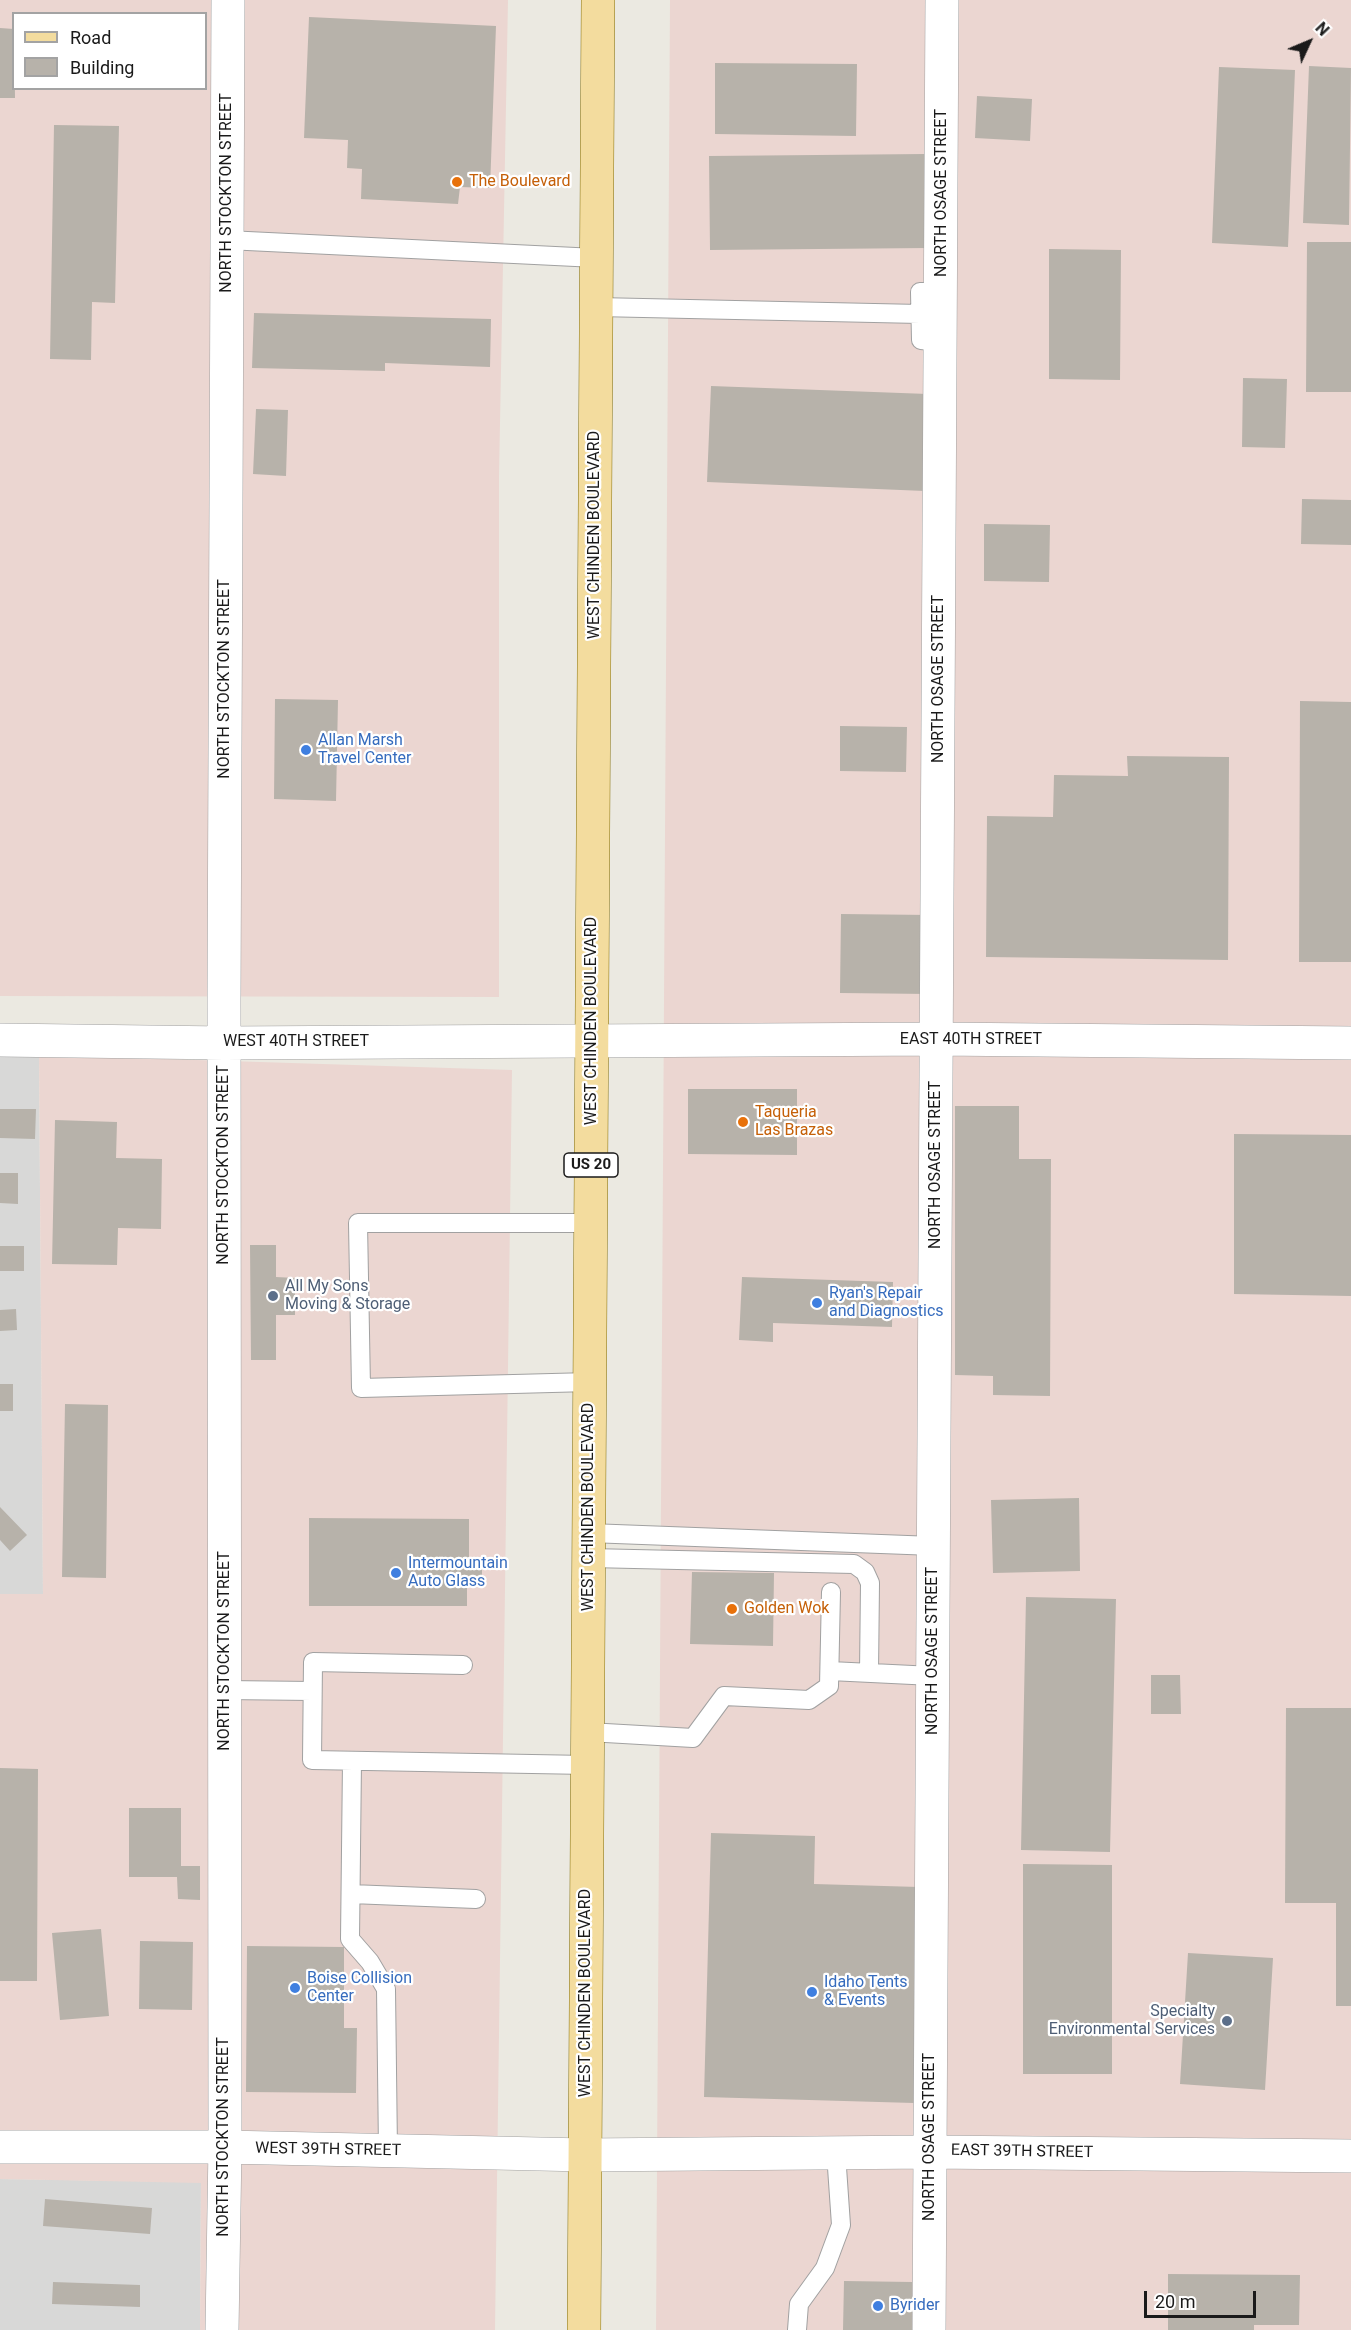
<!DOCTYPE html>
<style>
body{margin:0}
#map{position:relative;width:1351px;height:2330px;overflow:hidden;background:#ebe9e1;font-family:Roboto,sans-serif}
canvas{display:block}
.legend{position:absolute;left:12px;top:12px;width:195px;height:78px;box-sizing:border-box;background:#fff;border:2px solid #a3a3a3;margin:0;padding:8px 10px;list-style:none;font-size:18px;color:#1a1a1a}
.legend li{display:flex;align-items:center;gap:12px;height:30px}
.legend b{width:30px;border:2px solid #a3a3a3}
.north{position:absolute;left:1279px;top:12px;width:60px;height:60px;-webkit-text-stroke:4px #fff;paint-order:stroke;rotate:46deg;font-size:16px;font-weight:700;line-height:24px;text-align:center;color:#1a1a1a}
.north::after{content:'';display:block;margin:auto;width:21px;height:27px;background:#1a1a1a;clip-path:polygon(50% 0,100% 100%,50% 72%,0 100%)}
.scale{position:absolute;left:1144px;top:2291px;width:112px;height:27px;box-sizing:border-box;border:3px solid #1a1a1a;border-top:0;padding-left:8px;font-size:18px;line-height:21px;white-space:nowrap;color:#1a1a1a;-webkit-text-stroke:4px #fff;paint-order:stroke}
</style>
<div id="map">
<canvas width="1351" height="2330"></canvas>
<ul class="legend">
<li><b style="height:8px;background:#f3dc9e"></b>Road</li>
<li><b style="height:16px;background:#b7b2aa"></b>Building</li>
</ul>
<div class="north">N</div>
<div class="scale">20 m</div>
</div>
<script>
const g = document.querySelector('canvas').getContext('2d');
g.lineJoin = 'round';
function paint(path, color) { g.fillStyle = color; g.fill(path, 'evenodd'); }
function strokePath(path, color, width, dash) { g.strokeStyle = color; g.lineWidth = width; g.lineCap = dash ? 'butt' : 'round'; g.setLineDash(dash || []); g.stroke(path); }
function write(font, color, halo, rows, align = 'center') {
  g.font = font + ' Roboto,sans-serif'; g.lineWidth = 4.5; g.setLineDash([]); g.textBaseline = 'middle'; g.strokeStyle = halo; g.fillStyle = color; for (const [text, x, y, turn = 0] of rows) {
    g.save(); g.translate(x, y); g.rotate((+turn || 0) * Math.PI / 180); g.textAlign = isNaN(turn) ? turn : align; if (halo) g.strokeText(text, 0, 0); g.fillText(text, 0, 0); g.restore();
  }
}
paint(new Path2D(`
 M0,1055h39l4,539h-43z
 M0,2179l201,3 -1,148h-200z`), '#d8d8d7');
paint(new Path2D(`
 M0,0h508l-9,476v521l-499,-1zM14,14h192v74h-192z
 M670,0h681v2330h-695z
 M39,1055l473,15 -17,1260h-295l1,-147 -201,-4v-585h43z`), '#ebd6d1');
paint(new Path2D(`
 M309,17l187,9 -6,162 -30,-1 -2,17 -97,-5 1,-30 -15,-1 1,-28 -44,-2z
 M0,28l14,1 1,69h-15z
 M715,63l142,1 -1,72 -141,-2z
 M1309,66l42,2 -2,157 -46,-2z
 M1219,67l76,3 -7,177 -76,-4z
 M977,96l55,3 -2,42 -55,-3z
 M54,125l65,1 -4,177 -23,-1 -1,58 -41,-1z
 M925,154l2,94 -217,2 -1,-94z
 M1307,242h44v150h-45z
 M1049,249l72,1 -1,130 -71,-1z
 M254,313l237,6 -1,48 -105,-4v8l-133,-3z
 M1243,378l44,1 -2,69 -43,-1z
 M711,386l217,8 -3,97 -218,-9z
 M256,409l32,1 -2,66 -33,-2z
 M1302,499l49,1v45l-50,-1z
 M984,524l66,1 -1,57 -65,-1z
 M275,699l63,1 -2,101 -62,-2z
 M1300,701l51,1v260h-52z
 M840,726l67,1 -1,45 -66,-1z
 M1127,756l102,1 -1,203 -242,-3 1,-141 66,1 1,-42 74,1z
 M841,914l89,1 -1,79 -89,-1z
 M688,1089h109v66l-109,-1z
 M955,1106h64v53h32l-1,237 -57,-1v-19l-38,-1z
 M0,1109h36l-1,30 -35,-1z
 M55,1120l62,2 -1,36 46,1 -1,70 -43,-1 -1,37 -65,-1z
 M1234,1134l117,1v161l-117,-2z
 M0,1173h18v31l-18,-1z
 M250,1245h26v32l19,1v37h-19v45h-25z
 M0,1246h24v25h-24z
 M742,1277l151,5 -1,45 -119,-4v19l-34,-2z
 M16,1309l1,21 -17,1v-21z
 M0,1384h13v27h-13z
 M65,1404l43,1 -2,173 -44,-1z
 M1079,1498l1,73 -87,2 -2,-73z
 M0,1507l27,28 -17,16 -10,-11z
 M309,1518l160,1v42l13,1v23h-15v21h-158z
 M692,1572l82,1 -1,73 -83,-2z
 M1026,1597l90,2 -6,253 -89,-2z
 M1151,1675h29l1,39h-30z
 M1286,1708h65v298h-15v-103h-51z
 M0,1768l38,1 -1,212h-37z
 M129,1808h52v58h19v34l-22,-1 -1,-22h-48z
 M711,1833l104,3 -1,48 105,3 -5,216 -210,-6z
 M1023,1864l89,1v209h-89z
 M101,1929l8,87 -49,4 -8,-87z
 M140,1941l53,1 -1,68 -53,-1z
 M247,1946l97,1v81h13l-1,65 -110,-1z
 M1188,1953l85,5 -8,132 -85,-6z
 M45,2199l107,9 -2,26 -107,-8z
 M1168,2274l132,1 -1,50h-45v5h-86z
 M844,2281l68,1v48h-69z
 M53,2282l87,3v22l-88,-3z`), '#b7b2aa');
const service = new Path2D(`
 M227,240l369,18
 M597,307l323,7
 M941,342l-20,-2 -1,-48h22
 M590,1382l-229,6 -3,-165h233
 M589,1533l345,13
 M590,1558l264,6 11,8 5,11 -1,90
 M463,1665l-150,-3 -1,98 275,5
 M830,1671l103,5
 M225,1690l87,1
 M588,1732l105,6 31,-42 85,4 20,-14 2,-94
 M352,1761l-2,178 20,23 16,27 2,162
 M351,1894l125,5
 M797,2330l2,-26 26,-36 16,-43 -5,-72`);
const minor = new Path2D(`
 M0,1040l224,3 713,-4 414,4
 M0,2147h225l360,8 345,-3 421,4
 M222,2330l3,-183 -1,-1148 4,-999
 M929,2330l13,-2330`);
const primary = new Path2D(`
 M584,2330l14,-2330`);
strokePath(service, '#a1a1a1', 20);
strokePath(minor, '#a1a1a1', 34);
strokePath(primary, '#84700d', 34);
strokePath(service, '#fff', 18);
strokePath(minor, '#fff', 33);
strokePath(primary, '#f3dc9e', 33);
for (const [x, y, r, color] of [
 [457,182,6,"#e8710a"],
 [306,750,6,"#3f7fe0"],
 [743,1122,6,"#e8710a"],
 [273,1296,6,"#5c6f8a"],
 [817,1303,6,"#3f7fe0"],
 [396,1573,6,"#3f7fe0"],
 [732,1609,6,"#e8710a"],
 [295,1988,6,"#3f7fe0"],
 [812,1992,6,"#3f7fe0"],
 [1227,2021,6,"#5c6f8a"],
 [878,2306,6,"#3f7fe0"]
]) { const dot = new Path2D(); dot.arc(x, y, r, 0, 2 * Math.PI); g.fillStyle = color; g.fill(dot); strokePath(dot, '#fff', 2); }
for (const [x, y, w] of [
 [591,1165,54]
]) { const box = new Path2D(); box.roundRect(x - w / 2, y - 12, w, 24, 4.5); g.fillStyle = '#fff'; g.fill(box); strokePath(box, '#1a1a1a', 1.5); }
write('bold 15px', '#1a1a1a', null, [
 ["US 20",591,1165]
]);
write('16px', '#c56008', '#fff', [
 ["The Boulevard",469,182],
 ["Taqueria",755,1113],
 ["Las Brazas",755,1131],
 ["Golden Wok",744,1609]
], 'left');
write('16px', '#1a1a1a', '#fff', [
 ["NORTH STOCKTON STREET",227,193,-90],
 ["NORTH OSAGE STREET",942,193,-90],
 ["WEST CHINDEN BOULEVARD",595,535,-90],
 ["NORTH STOCKTON STREET",225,679,-90],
 ["NORTH OSAGE STREET",939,679,-90],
 ["WEST CHINDEN BOULEVARD",592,1021,-90],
 ["EAST 40TH STREET",971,1040],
 ["WEST 40TH STREET",296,1042],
 ["NORTH STOCKTON STREET",224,1165,-90],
 ["NORTH OSAGE STREET",936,1165,-90],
 ["WEST CHINDEN BOULEVARD",589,1507,-90],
 ["NORTH STOCKTON STREET",225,1651,-90],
 ["NORTH OSAGE STREET",933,1651,-90],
 ["WEST CHINDEN BOULEVARD",586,1993,-90],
 ["NORTH STOCKTON STREET",224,2137,-90],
 ["NORTH OSAGE STREET",930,2137,-90],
 ["WEST 39TH STREET",328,2150,1],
 ["EAST 39TH STREET",1022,2152,1]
]);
write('16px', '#366cbe', '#fff', [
 ["Allan Marsh",318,741],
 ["Travel Center",318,759],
 ["Ryan's Repair",829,1294],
 ["and Diagnostics",829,1312],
 ["Intermountain",408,1564],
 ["Auto Glass",408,1582],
 ["Boise Collision",307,1979],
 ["Center",307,1997],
 ["Idaho Tents",824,1983],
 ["& Events",824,2001],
 ["Byrider",890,2306]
], 'left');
write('16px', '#4e5e75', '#fff', [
 ["All My Sons",285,1287],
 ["Moving & Storage",285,1305],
 ["Specialty",1215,2012,"right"],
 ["Environmental Services",1215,2030,"right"]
], 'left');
</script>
